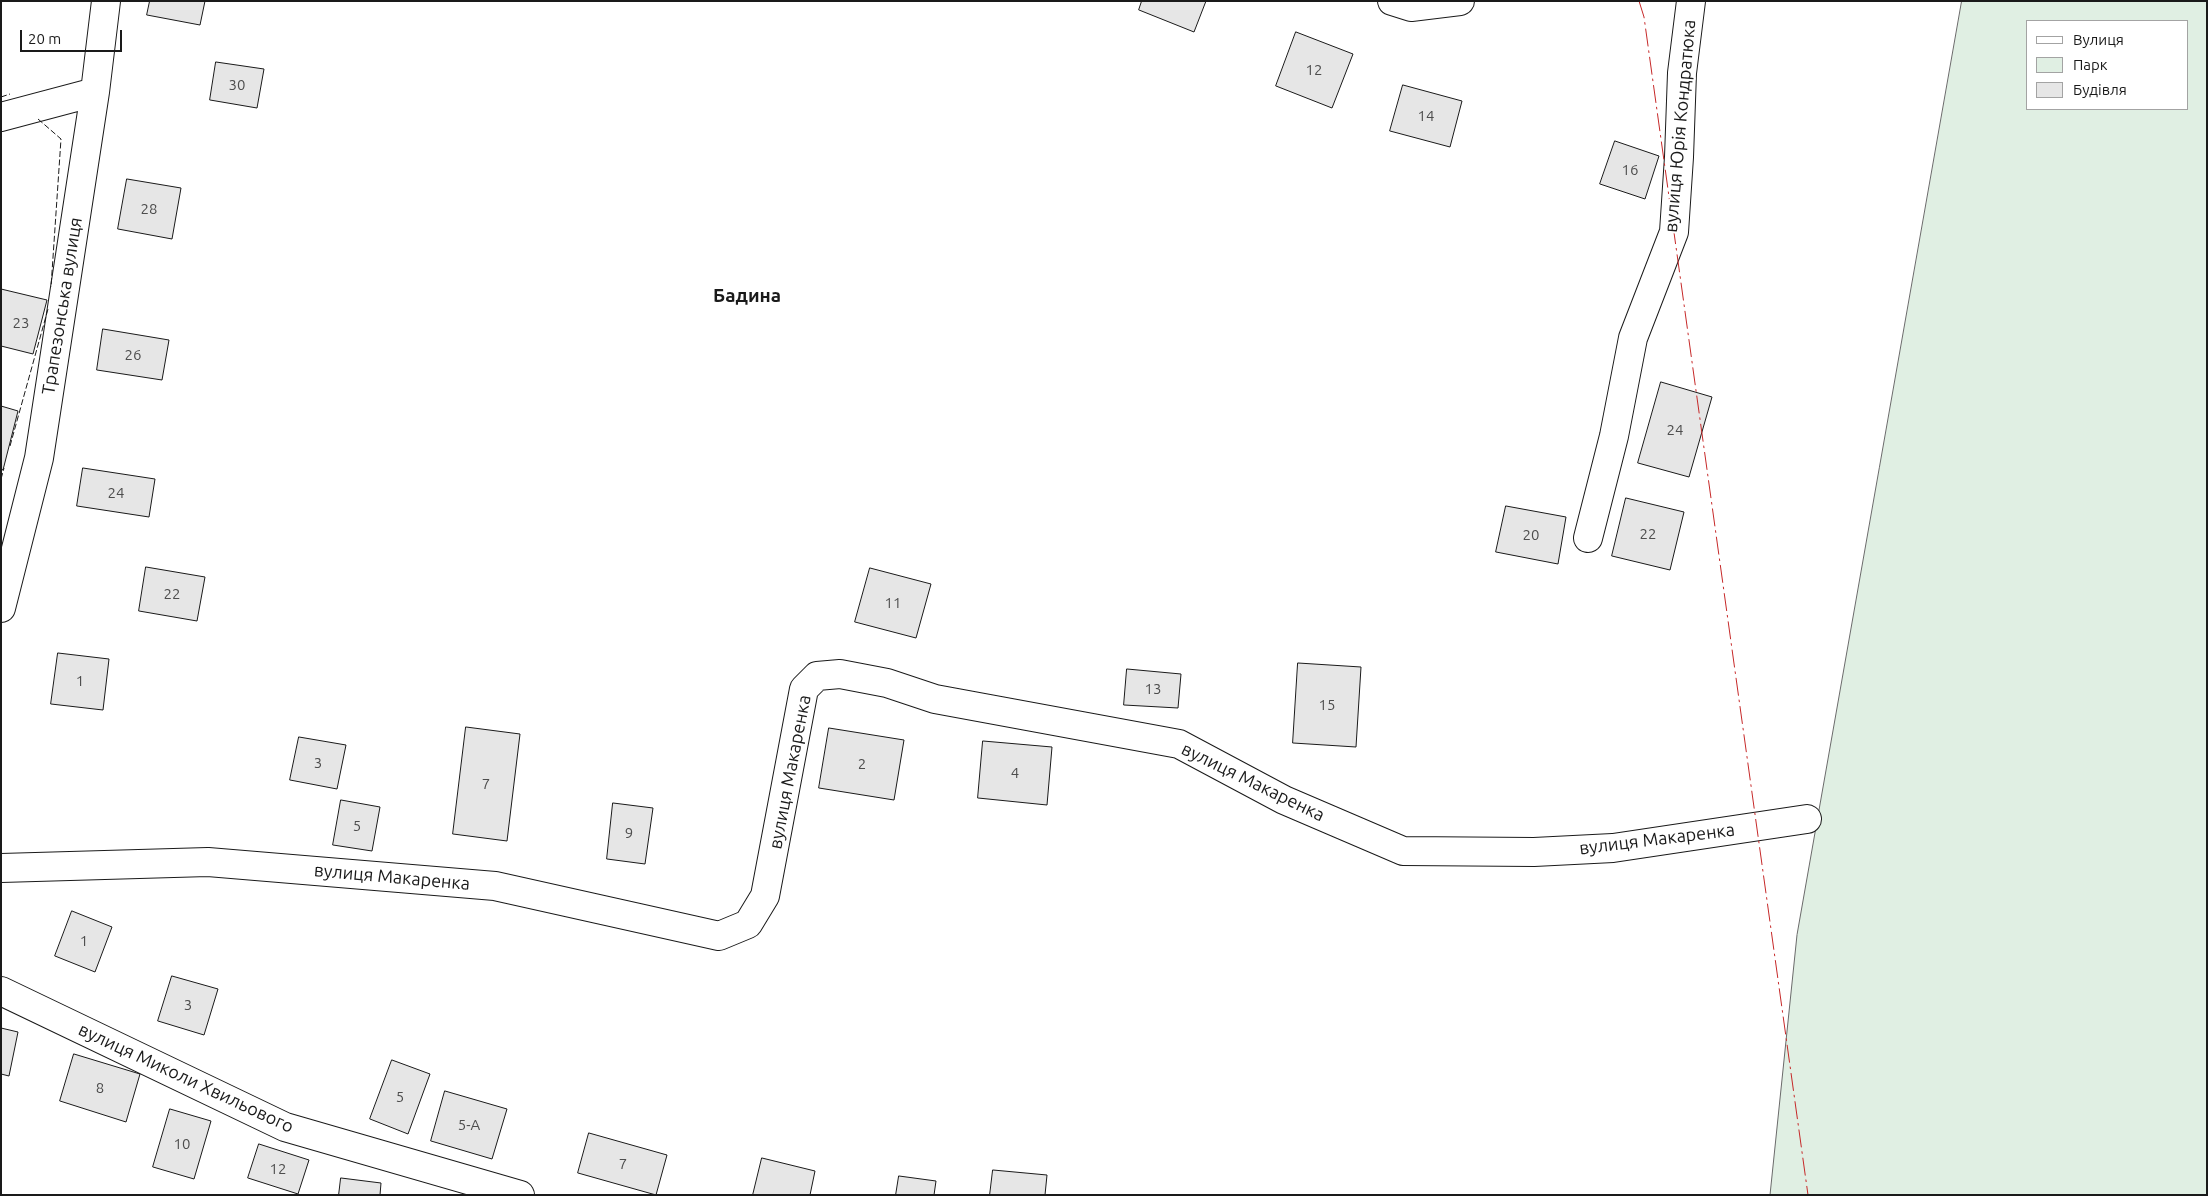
<!DOCTYPE html>
<meta charset="utf-8">
<style>
body{margin:0}
#map{position:relative;width:2208px;height:1196px;overflow:hidden;background:#fff;font-family:Ubuntu,sans-serif}
canvas{display:block}
.frame{position:absolute;inset:0;border:2px solid #1a1a1a;pointer-events:none}
.legend{position:absolute;left:2026px;top:20px;width:162px;height:90px;box-sizing:border-box;background:#fff;border:1px solid #a3a3a3;margin:0;padding:6px 9px;list-style:none;font-size:15px;color:#1a1a1a}
.legend li{display:flex;align-items:center;gap:10px;height:25px}
.legend b{width:25px;border:1px solid #a3a3a3}
.scale{position:absolute;left:20px;top:30px;width:102px;height:22px;box-sizing:border-box;border:2px solid #1a1a1a;border-top:0;padding-left:6px;font-size:15px;line-height:18px;white-space:nowrap;color:#1a1a1a;-webkit-text-stroke:4px #fff;paint-order:stroke}
</style>
<div id="map">
<canvas width="2208" height="1196"></canvas>
<div class="frame"></div>
<ul class="legend">
<li><b style="height:6px;background:#fff"></b>Вулиця</li>
<li><b style="height:14px;background:#e0efe3"></b>Парк</li>
<li><b style="height:14px;background:#e6e6e6"></b>Будівля</li>
</ul>
<div class="scale">20 m</div>
</div>
<script>
const g = document.querySelector('canvas').getContext('2d');
g.lineJoin = 'round';
function paint(path, color) { g.fillStyle = color; g.fill(path, 'evenodd'); }
function strokePath(path, color, width, dash) { g.strokeStyle = color; g.lineWidth = width; g.lineCap = dash ? 'butt' : 'round'; g.setLineDash(dash || []); g.stroke(path); }
function write(font, color, halo, rows, align = 'center') {
  g.font = font + ' Ubuntu,sans-serif'; g.lineWidth = 4; g.setLineDash([]); g.textBaseline = 'middle'; g.strokeStyle = halo; g.fillStyle = color; for (const [text, x, y, turn = 0] of rows) {
    g.save(); g.translate(x, y); g.rotate((+turn || 0) * Math.PI / 180); g.textAlign = isNaN(turn) ? turn : align; if (halo) g.strokeText(text, 0, 0); g.fillText(text, 0, 0); g.restore();
  }
}
const green = new Path2D(`
 M1962,1h245v1194h-437l27,-260zM2027,21h160v88h-160z`);
paint(green, '#e0efe3');
strokePath(green, '#6a6a6a', 1);
const building = new Path2D(`
 M150,1h55l-5,24 -53,-10z
 M1142,1h64l-12,31 -55,-22z
 M1296,32l57,22 -21,54 -56,-22z
 M216,62l48,7 -7,39 -47,-8z
 M1403,85l59,16 -12,46 -60,-16z
 M1615,141l44,15 -14,43 -45,-15z
 M127,179l54,9 -9,51 -54,-10z
 M1,289l46,11 -14,54 -32,-8z
 M103,329l66,11 -7,40 -65,-10z
 M1661,382l51,15 -23,80 -51,-14z
 M1,406l17,5 -15,59 -2,-1z
 M83,468l72,11 -6,38 -72,-11z
 M1626,498l58,14 -14,58 -58,-14z
 M1506,506l60,11 -8,47 -62,-12z
 M146,567l59,10 -8,44 -58,-10z
 M870,568l61,16 -15,54 -61,-16z
 M58,653l51,6 -6,51 -52,-6z
 M1298,663l63,4 -5,80 -63,-4z
 M1127,669l54,5 -3,34 -54,-3z
 M466,727l54,7 -13,107 -54,-7z
 M829,728l75,12 -10,60 -75,-12z
 M299,737l47,8 -9,44 -47,-9z
 M983,741l69,6 -5,58 -69,-7z
 M341,800l39,7 -8,44 -39,-6z
 M613,803l40,5 -8,56 -38,-5z
 M72,911l40,16 -17,45 -40,-16z
 M172,976l46,13 -14,46 -46,-14z
 M1,1028l17,4 -9,44 -8,-2z
 M74,1054l66,20 -14,48 -66,-21z
 M392,1060l38,14 -22,60 -38,-15z
 M445,1091l62,18 -15,50 -61,-18z
 M170,1109l41,12 -17,58 -41,-12z
 M589,1133l78,22 -11,40 -78,-22z
 M259,1144l50,16 -11,34 -50,-16z
 M762,1158l53,13 -5,24h-57z
 M993,1170l54,5 -2,20h-55z
 M899,1176l37,5 -2,14h-38z
 M341,1178l40,5 -1,12h-41z`);
paint(building, '#e6e6e6');
strokePath(building, '#1a1a1a', 1);
const minor = new Path2D(`
 M1392,1l19,6 49,-6
 M1,117l94,-25
 M1588,538l26,-102 19,-98 41,-106 5,-75 3,-84 9,-72
 M1,608l38,-150 56,-366 11,-91
 M1,868l207,-6 287,24 224,50 29,-12 17,-28 39,-207 13,-13 23,-2 47,9 48,16 244,45 105,56 119,51 131,1 79,-4 194,-29
 M1,991l284,136 235,68`);
strokePath(minor, '#1a1a1a', 30);
strokePath(minor, '#fff', 28);
strokePath(new Path2D(`
 M1,97l9,-3
 M38,119l23,20 -10,148
 M10,446l38,-137
 M1,479l3,-11`), '#1a1a1a', 1, [6, 2.5]);
strokePath(new Path2D(`
 M1639,1l5,16 164,1178`), '#c62828', 1, [18, 4, 2.5, 4]);
write('15px', '#4d4d4d', null, [
 ["12",1314,70],
 ["30",237,85],
 ["14",1426,116],
 ["16",1630,170],
 ["28",149,209],
 ["23",21,323],
 ["26",133,355],
 ["24",1675,430],
 ["24",116,493],
 ["22",1648,534],
 ["20",1531,535],
 ["22",172,594],
 ["11",893,603],
 ["1",80,681],
 ["13",1153,689],
 ["15",1327,705],
 ["3",318,763],
 ["2",862,764],
 ["4",1015,773],
 ["7",486,784],
 ["5",357,826],
 ["9",629,833],
 ["1",84,941],
 ["3",188,1005],
 ["8",100,1088],
 ["5",400,1097],
 ["5-А",469,1125],
 ["10",182,1144],
 ["7",623,1164],
 ["12",278,1169]
]);
write('18px', '#1a1a1a', '#fff', [
 ["вулиця Юрія Кондратюка",1680,126,-85],
 ["Трапезонська вулиця",62,306,-81],
 ["вулиця Макаренка",790,772,-79],
 ["вулиця Макаренка",1253,782,26],
 ["вулиця Макаренка",1657,839,-7],
 ["вулиця Макаренка",392,877,5],
 ["вулиця Миколи Хвильового",186,1078,25]
]);
write('bold 19px', '#1a1a1a', '#fff', [
 ["Бадина",747,296]
]);
</script>
